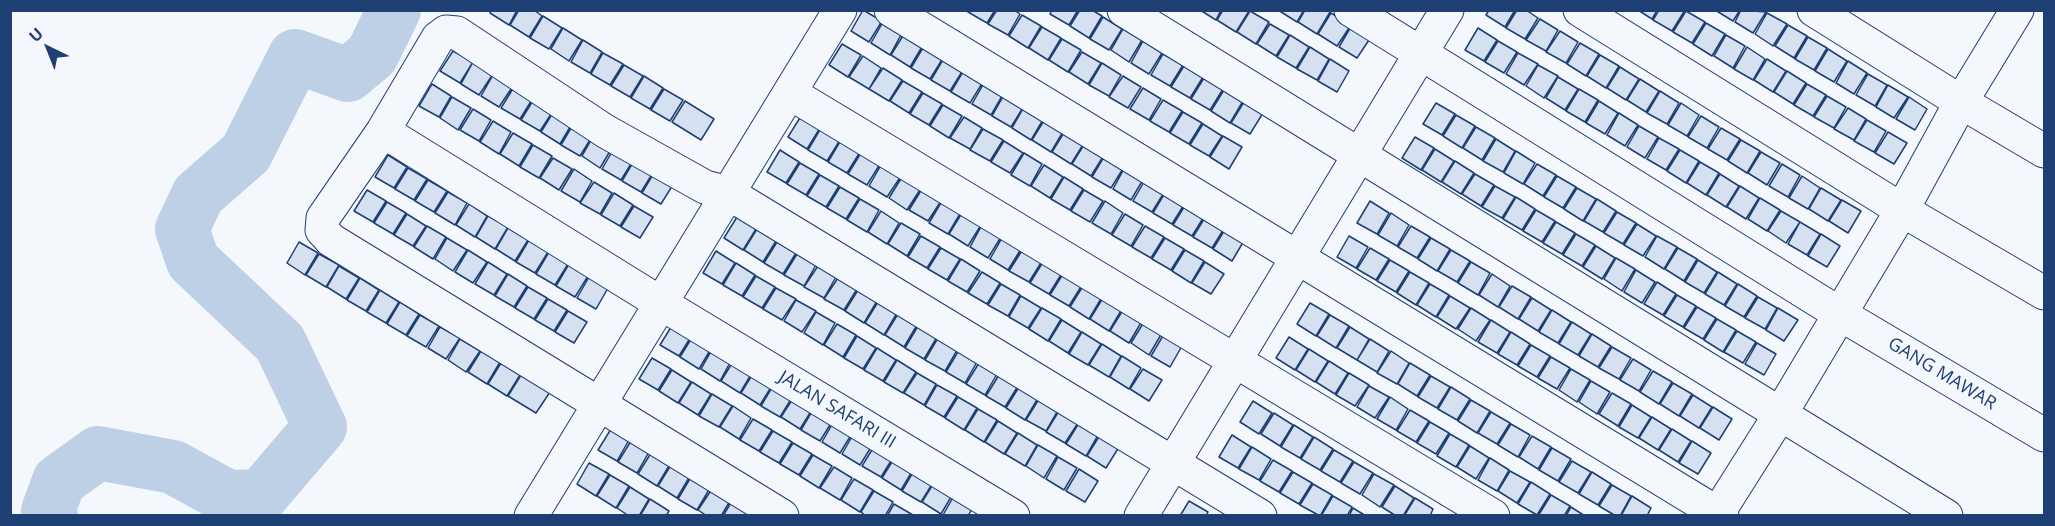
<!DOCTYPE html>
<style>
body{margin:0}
#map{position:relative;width:2055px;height:526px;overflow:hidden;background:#f4f7fb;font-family:"Open Sans",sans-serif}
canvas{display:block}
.frame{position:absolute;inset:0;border:12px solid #1d3f73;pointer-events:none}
.north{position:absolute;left:18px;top:18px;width:60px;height:60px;-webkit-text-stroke:4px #f4f7fb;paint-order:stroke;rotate:317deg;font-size:16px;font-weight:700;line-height:24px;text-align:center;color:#1d3f73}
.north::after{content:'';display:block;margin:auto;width:21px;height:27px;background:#1d3f73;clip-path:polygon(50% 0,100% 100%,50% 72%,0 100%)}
</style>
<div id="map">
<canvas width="2055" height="526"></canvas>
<div class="frame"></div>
<div class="north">U</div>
</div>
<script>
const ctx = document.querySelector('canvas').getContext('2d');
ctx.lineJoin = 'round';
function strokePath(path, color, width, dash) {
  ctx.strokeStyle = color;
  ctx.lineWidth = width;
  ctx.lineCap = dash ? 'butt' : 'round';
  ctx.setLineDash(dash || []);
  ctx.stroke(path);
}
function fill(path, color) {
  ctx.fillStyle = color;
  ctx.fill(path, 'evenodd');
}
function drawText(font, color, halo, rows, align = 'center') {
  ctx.font = font + ' "Open Sans",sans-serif';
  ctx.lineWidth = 4.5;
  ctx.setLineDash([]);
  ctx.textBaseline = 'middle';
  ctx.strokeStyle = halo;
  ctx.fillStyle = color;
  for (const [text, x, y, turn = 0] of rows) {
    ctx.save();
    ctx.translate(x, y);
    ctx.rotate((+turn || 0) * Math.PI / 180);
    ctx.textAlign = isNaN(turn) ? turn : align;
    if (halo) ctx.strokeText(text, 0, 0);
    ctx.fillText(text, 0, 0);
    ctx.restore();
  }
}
const river = new Path2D(`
 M51,516l-3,-5 11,-30 39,-28 75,14 55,30 33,-1 59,-69 -40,-84 -87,-82 -11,-32 16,-34 48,-42 49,-97 53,19 24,-20 22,-45`);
const building = new Path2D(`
 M491,10h26l-8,15 -19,-12z
 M519,10h15l8,6 -13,21 -19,-12z
 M863,10l19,11 -13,21 -18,-11z
 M969,10h26l-8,13 -19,-11z
 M997,10h17l6,4 -12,21 -20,-11z
 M1052,10h26l-9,15 -19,-11z
 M1080,10h12l10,6 -13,22 -19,-12z
 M1200,10h21l-5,10z
 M1223,10h25l1,1 -13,21 -19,-12z
 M1278,10h26l-7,12z
 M1305,10h22l3,2 -13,22 -19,-12z
 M1489,10h26l-10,17 -19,-12z
 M1517,10h9l12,8 -13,21 -19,-11z
 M1638,10h19l-5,9z
 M1659,10h26l-13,21 -19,-11z
 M1715,10h25l-7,11z
 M1741,10l25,2 -13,21 -18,-11z
 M1250,11l19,11 -13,22 -19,-12z
 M1686,11l19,11 -13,21 -19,-11z
 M1331,13l20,12 -14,21 -19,-12z
 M1767,13l20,11 -14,22 -18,-12z
 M1022,15l19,11 -13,22 -19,-12z
 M543,16l19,12 -13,21 -19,-11z
 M1103,17l19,12 -13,21 -19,-11z
 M1540,19l18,11 -12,21 -20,-11z
 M883,22l19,11 -12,22 -19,-12z
 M1706,23l19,11 -13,22 -19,-12z
 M1270,24l19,11 -13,21 -19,-12z
 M1352,25l19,12 -14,21 -18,-11z
 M1788,25l19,11 -13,22 -19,-12z
 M1042,27l19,11 -13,22 -19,-12z
 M563,28l19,12 -13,21 -18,-12z
 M1478,28l19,12 -13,21 -19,-11z
 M1123,29l19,11 -13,22 -18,-12z
 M1560,31l18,11 -12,21 -20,-11z
 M904,34l19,11 -13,22 -19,-12z
 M1290,35l19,12 -13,21 -19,-11z
 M1726,35l19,11 -12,22 -19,-12z
 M1808,37l19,11 -13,22 -19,-11z
 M1062,39l19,11 -13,22 -19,-12z
 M583,40l19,12 -12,21 -19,-11z
 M1143,41l19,12 -13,21 -18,-11z
 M1498,41l19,11 -13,21 -19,-11z
 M1580,43l19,11 -13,22 -19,-12z
 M842,44l19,11 -13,22 -19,-12z
 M924,46l19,12 -13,21 -19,-11z
 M1310,47l19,12 -12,21 -20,-11z
 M1747,47l18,12 -12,21 -19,-11z
 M1828,49l19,12 -13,21 -19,-11z
 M453,51l20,11 -13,21 -20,-12z
 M1082,52l19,11 -13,21 -19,-12z
 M603,53l20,11 -13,21 -19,-11z
 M1518,53l20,11 -14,21 -18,-11z
 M1163,54l20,11 -13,21 -19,-11z
 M1600,55l19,11 -13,22 -19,-12z
 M863,56l18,12 -12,21 -20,-12z
 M944,58l19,12 -13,21 -19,-11z
 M1330,59l19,12 -12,21 -19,-11z
 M1767,59l19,12 -13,21 -19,-12z
 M1848,61l19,12 -13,21 -18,-11z
 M473,62l20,12 -14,21 -18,-11z
 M1102,63l19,12 -12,21 -20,-11z
 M624,65l19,11 -13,21 -19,-11z
 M1538,65l20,11 -14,22 -18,-12z
 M1184,66l19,11 -13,21 -19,-11z
 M1620,67l19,12 -13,21 -19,-12z
 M883,68l19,12 -13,21 -20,-12z
 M964,70l19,12 -13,21 -19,-11z
 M1787,71l19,12 -13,21 -19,-12z
 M1868,74l19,11 -12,21 -19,-11z
 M493,75l20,11 -14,21 -18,-11z
 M644,76l19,12 -13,21 -19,-11z
 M1123,76l18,11 -13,21 -19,-11z
 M1558,77l20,12 -13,21 -19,-12z
 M1204,78l19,11 -13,21 -19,-11z
 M1640,79l19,12 -13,21 -19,-12z
 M903,81l19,11 -13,21 -19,-12z
 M984,83l19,11 -12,21 -19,-11z
 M432,84l19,12 -12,21 -20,-11z
 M1807,84l19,11 -13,21 -19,-11z
 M1888,85l20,12 -14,21 -18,-11z
 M514,87l19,11 -13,21 -19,-11z
 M1143,88l18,11 -12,21 -19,-11z
 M664,89l19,11 -13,21 -19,-11z
 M1579,89l19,11 -13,22 -19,-11z
 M1224,90l19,11 -13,22 -19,-12z
 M1660,91l19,12 -12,21 -20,-11z
 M923,93l19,11 -13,21 -19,-11z
 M1004,95l20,11 -13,21 -19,-11z
 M1827,96l19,11 -12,21 -20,-11z
 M452,97l19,11 -13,22 -18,-12z
 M1909,97l18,12 -12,21 -19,-11z
 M534,99l19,12 -13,20 -19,-11z
 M1163,100l19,11 -13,21 -19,-11z
 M685,101l29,18 -13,21 -29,-18z
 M1599,101l19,12 -13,21 -19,-11z
 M1244,102l19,11 -13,21 -19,-11z
 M1436,103l19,11 -13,21 -19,-11z
 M1681,103l18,12 -12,21 -19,-11z
 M943,105l19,11 -13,22 -19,-12z
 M1024,107l20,11 -13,22 -19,-12z
 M1848,108l18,11 -12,21 -20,-11z
 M473,109l18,11 -12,21 -19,-11z
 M554,111l19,11 -13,22 -19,-12z
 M1183,112l19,11 -13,21 -19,-11z
 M1619,113l19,12 -13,21 -18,-11z
 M1456,115l19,11 -13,22 -19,-12z
 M801,116l19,12 -13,21 -19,-12z
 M1701,116l18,11 -12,21 -19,-11z
 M964,117l18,11 -12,21 -20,-11z
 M1045,119l19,11 -13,22 -19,-12z
 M1867,120l19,11 -12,21 -20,-11z
 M493,121l18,11 -12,22 -19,-12z
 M574,123l19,12 -13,21 -19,-11z
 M1203,124l19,12 -13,20 -19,-11z
 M1639,126l19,11 -13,21 -18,-11z
 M1476,127l19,11 -13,22 -19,-12z
 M821,128l19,12 -13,21 -19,-11z
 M1721,128l19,11 -13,21 -19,-11z
 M983,129l20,11 -13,21 -20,-11z
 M1065,131l19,12 -13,21 -19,-12z
 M1888,132l19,11 -13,21 -19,-11z
 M513,133l19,11 -13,22 -19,-12z
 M594,135l19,11 -13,22 -18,-12z
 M1223,136l19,11 -13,22 -19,-12z
 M1415,137l19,11 -13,22 -19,-12z
 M1659,138l20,11 -13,21 -19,-11z
 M1496,139l19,12 -12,21 -20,-11z
 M841,140l19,12 -13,21 -19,-11z
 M1741,140l19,11 -13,22 -19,-12z
 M1004,141l19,12 -13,20 -19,-11z
 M1085,143l19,12 -13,21 -19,-12z
 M533,145l19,11 -13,22 -19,-11z
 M614,148l20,11 -13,21 -19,-11z
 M1435,149l19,12 -13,21 -19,-12z
 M780,150l19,12 -13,21 -19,-11z
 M1680,150l19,11 -13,22 -19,-12z
 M1516,151l19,12 -12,21 -19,-11z
 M1761,152l19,11 -13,22 -19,-12z
 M861,153l19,11 -13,21 -19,-11z
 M1024,153l18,11 -12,22 -19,-11z
 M388,155l19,12 -13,21 -19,-11z
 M1105,155l19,12 -13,21 -19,-11z
 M553,158l19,11 -13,21 -19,-12z
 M635,159l19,12 -13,21 -19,-11z
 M1455,161l19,12 -13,21 -19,-12z
 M1700,162l19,11 -13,22 -19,-12z
 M800,163l19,11 -13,21 -19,-11z
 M1537,164l19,11 -13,21 -19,-12z
 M1782,164l18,11 -12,22 -19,-11z
 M881,165l20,11 -14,21 -18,-11z
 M1044,165l19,12 -13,21 -19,-12z
 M1125,167l19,11 -13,22 -18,-11z
 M408,168l19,11 -13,21 -19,-11z
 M574,169l18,12 -12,21 -19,-11z
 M655,171l19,12 -13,21 -19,-11z
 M1475,174l19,11 -13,21 -19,-12z
 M1720,174l19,12 -13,21 -19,-12z
 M820,175l19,11 -13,21 -19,-11z
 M1557,176l19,11 -13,21 -19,-11z
 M1802,176l18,12 -12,21 -19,-11z
 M902,177l19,11 -14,22 -18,-12z
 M1064,177l19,12 -13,21 -19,-11z
 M428,180l19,11 -13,21 -19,-11z
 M1145,180l20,11 -13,21 -19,-11z
 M594,182l18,11 -12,21 -20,-11z
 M1495,186l20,11 -13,21 -20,-11z
 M1740,186l19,12 -13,21 -19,-12z
 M840,187l19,11 -13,21 -19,-11z
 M1577,188l19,11 -13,22 -19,-12z
 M1821,188l20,12 -13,21 -19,-12z
 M922,189l19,12 -13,20 -19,-11z
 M367,190l19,11 -13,21 -19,-11z
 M1084,190l19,11 -13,21 -19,-11z
 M1166,191l19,12 -13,21 -19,-11z
 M448,192l19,11 -12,22 -20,-12z
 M614,193l19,12 -13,21 -19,-11z
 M1516,197l19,12 -13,21 -19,-11z
 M1760,198l20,12 -13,21 -19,-12z
 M860,199l19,11 -12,22 -20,-12z
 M1597,199l19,12 -13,21 -19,-11z
 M1842,200l19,11 -13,22 -19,-12z
 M942,201l19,11 -13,22 -19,-11z
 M1105,201l18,12 -12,21 -19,-11z
 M1370,201l19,12 -12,21 -20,-11z
 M387,202l19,11 -13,21 -19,-11z
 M469,204l18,12 -12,21 -19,-12z
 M1186,204l19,11 -13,21 -19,-11z
 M634,206l19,11 -13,21 -19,-11z
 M1536,210l19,11 -13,21 -19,-11z
 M881,211l18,12 -12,21 -19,-12z
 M1781,211l19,11 -14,21 -18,-12z
 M1617,212l19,11 -13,21 -19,-11z
 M962,213l19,12 -13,21 -19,-12z
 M1391,213l18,12 -12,21 -19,-11z
 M407,214l19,12 -13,20 -19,-11z
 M1125,214l18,11 -12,21 -19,-11z
 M488,216l20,11 -13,22 -19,-12z
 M1206,216l19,11 -13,21 -19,-11z
 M737,217l19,12 -13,21 -19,-12z
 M1556,222l19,11 -13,21 -19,-11z
 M1800,222l20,12 -13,21 -19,-11z
 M901,223l19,11 -13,22 -19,-12z
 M1637,224l19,12 -13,20 -19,-11z
 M982,225l19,12 -13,21 -18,-11z
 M427,226l19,11 -13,22 -19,-12z
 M1145,226l19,11 -13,21 -19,-11z
 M1411,226l19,11 -13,21 -19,-11z
 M508,228l20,12 -13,21 -19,-12z
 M1226,228l19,11 -13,22 -19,-12z
 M757,229l19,12 -13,21 -19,-12z
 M1576,234l19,11 -13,21 -19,-11z
 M1821,234l19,12 -13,21 -19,-11z
 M921,236l19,11 -13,21 -19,-11z
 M1349,236l19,11 -12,21 -19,-11z
 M1657,236l20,11 -13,22 -19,-12z
 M447,238l20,12 -14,21 -18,-12z
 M1002,238l19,11 -13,21 -18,-11z
 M1165,238l19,11 -13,21 -19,-11z
 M1431,238l19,11 -13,22 -19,-12z
 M529,240l19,12 -13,21 -19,-11z
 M299,242l19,11 -13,22 -18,-12z
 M777,242l19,11 -13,21 -19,-11z
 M1596,246l19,12 -13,21 -19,-12z
 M941,248l19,11 -13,21 -19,-11z
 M1370,248l19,11 -13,21 -19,-11z
 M1678,248l19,11 -13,22 -19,-12z
 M1023,249l19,12 -13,21 -20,-11z
 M468,250l19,12 -14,21 -18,-11z
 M1185,250l19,11 -13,22 -19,-12z
 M1451,250l19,11 -13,21 -19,-11z
 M716,251l19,12 -13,21 -19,-11z
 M549,252l19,12 -13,21 -19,-11z
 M319,254l20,11 -13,22 -20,-12z
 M797,254l19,11 -12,21 -20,-11z
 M1616,258l19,11 -13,22 -18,-12z
 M961,259l19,12 -13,21 -19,-11z
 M1390,260l19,11 -13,21 -19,-11z
 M1698,260l19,12 -13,21 -19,-11z
 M488,262l19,12 -13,21 -19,-11z
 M1043,262l19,11 -13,21 -19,-11z
 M1205,262l19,12 -13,20 -19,-11z
 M1471,262l19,11 -12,22 -20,-12z
 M736,263l19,12 -13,21 -19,-11z
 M569,264l19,12 -13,21 -19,-11z
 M339,266l20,12 -13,21 -19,-12z
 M818,266l18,11 -12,21 -20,-11z
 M1636,270l19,12 -13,21 -18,-11z
 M982,272l18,11 -13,21 -19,-11z
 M1410,272l19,11 -13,22 -19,-12z
 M1718,272l19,12 -13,21 -19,-11z
 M508,274l19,12 -13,21 -19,-11z
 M1063,274l19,11 -13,21 -19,-11z
 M1492,274l18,12 -12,21 -19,-12z
 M756,276l19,11 -13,21 -19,-11z
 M589,277l19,11 -12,21 -19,-11z
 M360,278l19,12 -13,21 -19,-11z
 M838,278l19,11 -13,21 -20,-11z
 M1657,282l19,12 -13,21 -19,-11z
 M1001,284l19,11 -12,21 -20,-11z
 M1430,284l19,11 -13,22 -19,-12z
 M1738,284l19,12 -13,21 -19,-11z
 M1083,286l19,11 -13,22 -19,-12z
 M1512,286l19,11 -13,22 -19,-12z
 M528,287l19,11 -13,21 -19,-11z
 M776,288l20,11 -14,21 -19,-11z
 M380,290l19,12 -13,21 -19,-11z
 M858,290l19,11 -13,22 -19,-12z
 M1677,295l19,11 -13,21 -19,-11z
 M1021,296l20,12 -13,20 -19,-11z
 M1450,296l20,12 -14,21 -19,-12z
 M1758,297l19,11 -12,21 -20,-11z
 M1103,298l19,11 -13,22 -19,-12z
 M1532,298l19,12 -13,21 -19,-12z
 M548,299l19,11 -13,21 -19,-11z
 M796,300l20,11 -14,21 -18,-11z
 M400,302l19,12 -13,21 -19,-11z
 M878,302l19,11 -13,22 -19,-12z
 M1310,303l19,11 -13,22 -19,-12z
 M1697,307l19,11 -13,21 -19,-11z
 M1042,308l19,11 -13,22 -19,-12z
 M1471,308l19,12 -14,21 -18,-12z
 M1778,308l20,12 -14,21 -18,-11z
 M1123,310l19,11 -13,22 -19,-12z
 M1552,310l19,12 -13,21 -19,-11z
 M568,311l19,11 -13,21 -19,-11z
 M816,312l19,11 -12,22 -19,-12z
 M898,314l19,11 -13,22 -19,-12z
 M420,315l19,11 -13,21 -19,-11z
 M1330,315l19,11 -13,22 -19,-12z
 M1717,319l19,11 -13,22 -19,-12z
 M1062,320l19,12 -13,21 -19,-12z
 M1491,320l19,12 -13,21 -19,-11z
 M1144,322l18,11 -13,22 -18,-12z
 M1572,322l19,12 -13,21 -19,-11z
 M673,324l19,11 -13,21 -19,-11z
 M837,324l19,11 -13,22 -19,-12z
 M918,326l19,11 -13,22 -19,-11z
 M440,327l20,11 -14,21 -18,-11z
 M1350,327l19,12 -12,21 -20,-12z
 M1737,331l19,11 -13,21 -19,-11z
 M1082,332l19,12 -13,21 -19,-11z
 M1511,332l19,12 -13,21 -19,-11z
 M1164,334l18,12 -12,21 -19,-11z
 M1592,334l19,12 -13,21 -19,-11z
 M693,336l19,11 -13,22 -19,-12z
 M857,336l19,12 -13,21 -19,-11z
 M1289,337l19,12 -13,21 -19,-12z
 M938,338l19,12 -12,21 -20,-11z
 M460,339l20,12 -14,21 -18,-12z
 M1370,339l19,12 -12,21 -20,-12z
 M1757,343l19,11 -12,21 -19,-11z
 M1102,344l19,12 -12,21 -20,-12z
 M1531,345l19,11 -13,21 -19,-11z
 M1612,347l19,11 -12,21 -20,-11z
 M713,348l19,11 -12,22 -19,-12z
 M877,348l19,12 -13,21 -19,-11z
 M1309,349l19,12 -13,21 -19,-12z
 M959,350l18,12 -12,21 -19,-11z
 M481,351l19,11 -13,22 -19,-12z
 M1391,351l18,12 -12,21 -20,-11z
 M1122,356l19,12 -12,21 -19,-12z
 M1551,357l19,11 -13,21 -19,-11z
 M652,358l19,11 -13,21 -19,-11z
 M1633,359l18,11 -12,21 -19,-11z
 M734,360l19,11 -13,22 -19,-12z
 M897,360l19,12 -13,21 -19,-11z
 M1329,361l19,12 -13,21 -19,-12z
 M501,363l19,12 -13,21 -19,-12z
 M979,363l18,11 -12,21 -19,-11z
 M1410,363l20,12 -13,21 -19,-12z
 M1143,369l19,11 -13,21 -19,-12z
 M1571,369l19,11 -13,22 -18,-12z
 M672,370l19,12 -13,21 -19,-12z
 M1653,371l19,11 -13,22 -19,-12z
 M754,372l19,12 -13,21 -19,-12z
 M917,373l19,11 -12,21 -20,-12z
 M1349,373l20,12 -14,21 -19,-11z
 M521,375l29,17 -14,21 -28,-17z
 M999,375l19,11 -13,21 -19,-11z
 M1431,376l19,11 -13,21 -19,-11z
 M1591,381l19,11 -13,22 -18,-12z
 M692,382l19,12 -13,21 -19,-12z
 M1673,383l19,11 -13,22 -19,-12z
 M774,384l19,12 -13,21 -19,-11z
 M937,385l20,11 -13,21 -19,-11z
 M1369,386l20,11 -14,21 -18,-11z
 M1019,387l19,11 -13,22 -19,-12z
 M1451,387l19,12 -13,21 -19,-11z
 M1612,393l19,11 -13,22 -19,-12z
 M712,394l20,12 -13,21 -20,-11z
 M1693,395l19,12 -13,21 -19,-12z
 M794,397l19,11 -13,21 -19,-12z
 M958,397l19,11 -13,22 -19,-12z
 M1390,397l18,12 -12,21 -19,-11z
 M1039,399l19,11 -12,21 -20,-11z
 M1471,400l19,11 -13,22 -19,-12z
 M1253,401l19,12 -13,21 -19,-12z
 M1632,405l19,12 -13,21 -19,-11z
 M733,406l18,12 -12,21 -19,-12z
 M1713,407l19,12 -13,21 -19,-12z
 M814,408l19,12 -13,21 -19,-11z
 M978,409l19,11 -13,22 -19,-12z
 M1410,410l19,11 -13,21 -19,-11z
 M1059,411l19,12 -13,20 -19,-11z
 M1491,412l19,11 -13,21 -19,-11z
 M1274,413l19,12 -13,21 -19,-12z
 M1652,417l19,12 -13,21 -19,-12z
 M753,419l19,11 -13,21 -19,-11z
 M834,421l19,11 -13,21 -18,-11z
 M998,421l19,12 -13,21 -19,-12z
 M1430,422l19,11 -13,21 -19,-11z
 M1079,423l19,12 -12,21 -20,-12z
 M1511,424l19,11 -12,22 -20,-12z
 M1294,425l19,12 -13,21 -19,-11z
 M611,429l18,11 -12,21 -19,-11z
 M1672,429l19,12 -13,21 -19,-12z
 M773,431l19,11 -13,21 -19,-11z
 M854,433l19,11 -13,21 -18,-11z
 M1018,433l19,12 -12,21 -20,-12z
 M1450,434l19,11 -13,22 -19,-11z
 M1100,435l19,12 -13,21 -19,-12z
 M1232,435l19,12 -13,21 -19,-11z
 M1532,436l19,11 -13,22 -19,-12z
 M1314,437l19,12 -13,21 -19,-11z
 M631,441l18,11 -12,21 -19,-11z
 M1692,441l19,12 -13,21 -19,-11z
 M793,443l19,11 -13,21 -19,-11z
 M875,445l19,11 -13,21 -19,-11z
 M1038,445l19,11 -13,22 -18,-12z
 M1470,446l19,12 -13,21 -19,-12z
 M1252,447l19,12 -12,21 -20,-11z
 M1552,448l19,11 -13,22 -19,-11z
 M1334,450l19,11 -13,21 -19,-11z
 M651,453l19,11 -13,22 -19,-12z
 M813,455l19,11 -13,22 -19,-12z
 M895,457l19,11 -13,22 -19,-12z
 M1058,457l19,11 -13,22 -18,-11z
 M1490,458l19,12 -12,21 -19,-11z
 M1273,460l19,11 -13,21 -19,-11z
 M1572,461l19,11 -13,21 -19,-11z
 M1354,462l19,11 -13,21 -19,-11z
 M589,463l20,11 -13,22 -19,-12z
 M671,465l19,11 -13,22 -19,-12z
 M834,467l18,11 -12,22 -20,-12z
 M915,469l19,12 -13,21 -19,-11z
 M1079,469l19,12 -13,21 -19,-11z
 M1510,471l20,11 -13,21 -19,-12z
 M1293,472l19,11 -13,21 -19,-11z
 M1592,472l19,12 -13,21 -19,-11z
 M1374,474l20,11 -14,22 -18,-12z
 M610,475l19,11 -13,22 -19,-12z
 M691,477l19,11 -13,22 -19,-11z
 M854,479l19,11 -13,22 -19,-12z
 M935,481l19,11 -13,22 -19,-12z
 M1531,482l19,12 -13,21 -19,-11z
 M1313,484l19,11 -12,21 -20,-11z
 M1612,485l19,11 -11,20h-4l-17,-10z
 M1395,486l19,12 -11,18h-7l-14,-9z
 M630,487l19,12 -10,17h-10l-12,-8z
 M712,489l18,12 -9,15h-14l-9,-6z
 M874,491l19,11 -8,14h-19l-5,-4z
 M955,494l19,11 -6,11 -25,-1z
 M1551,495l19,11 -6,10h-26z
 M1333,496l19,11 -5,9h-26z
 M1632,496l19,12 -4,8h-26z
 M1415,498l18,11 -3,7h-26z
 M650,499l19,12 -3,5h-26z
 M732,501l18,12 -1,3h-26z
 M1189,501l19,11 -2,4h-26z
 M894,504l19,11v1h-26z
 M1571,507l14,9h-19z
 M1353,508l13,8h-17z`);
const minor = new Path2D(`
 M891,10l831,506
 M1124,10l822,506
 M1351,10l489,304 204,121
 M1580,10l322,200 142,83
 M1814,10l147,92 83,49
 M790,93l703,423
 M383,131l279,173 351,212
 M531,516l309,-506
 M782,516l-451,-276 -9,-10 1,-12 60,-87 55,-93 8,-6 11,1 148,98 100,56 23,6 532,323
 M1141,516l306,-506
 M1716,516l65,-103 59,-99 62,-104 59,-108 56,-92`);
const streetNames = [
 ["GANG MAWAR",1942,374,31],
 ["JALAN SAFARI III",837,410,31]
];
strokePath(river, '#bed0e5', 54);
fill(building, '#d5e0f0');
strokePath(building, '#1d3f73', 1.5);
strokePath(minor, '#1d3f73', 35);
strokePath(minor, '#f4f7fb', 33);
drawText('18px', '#1d3f73', '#f4f7fb', streetNames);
</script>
